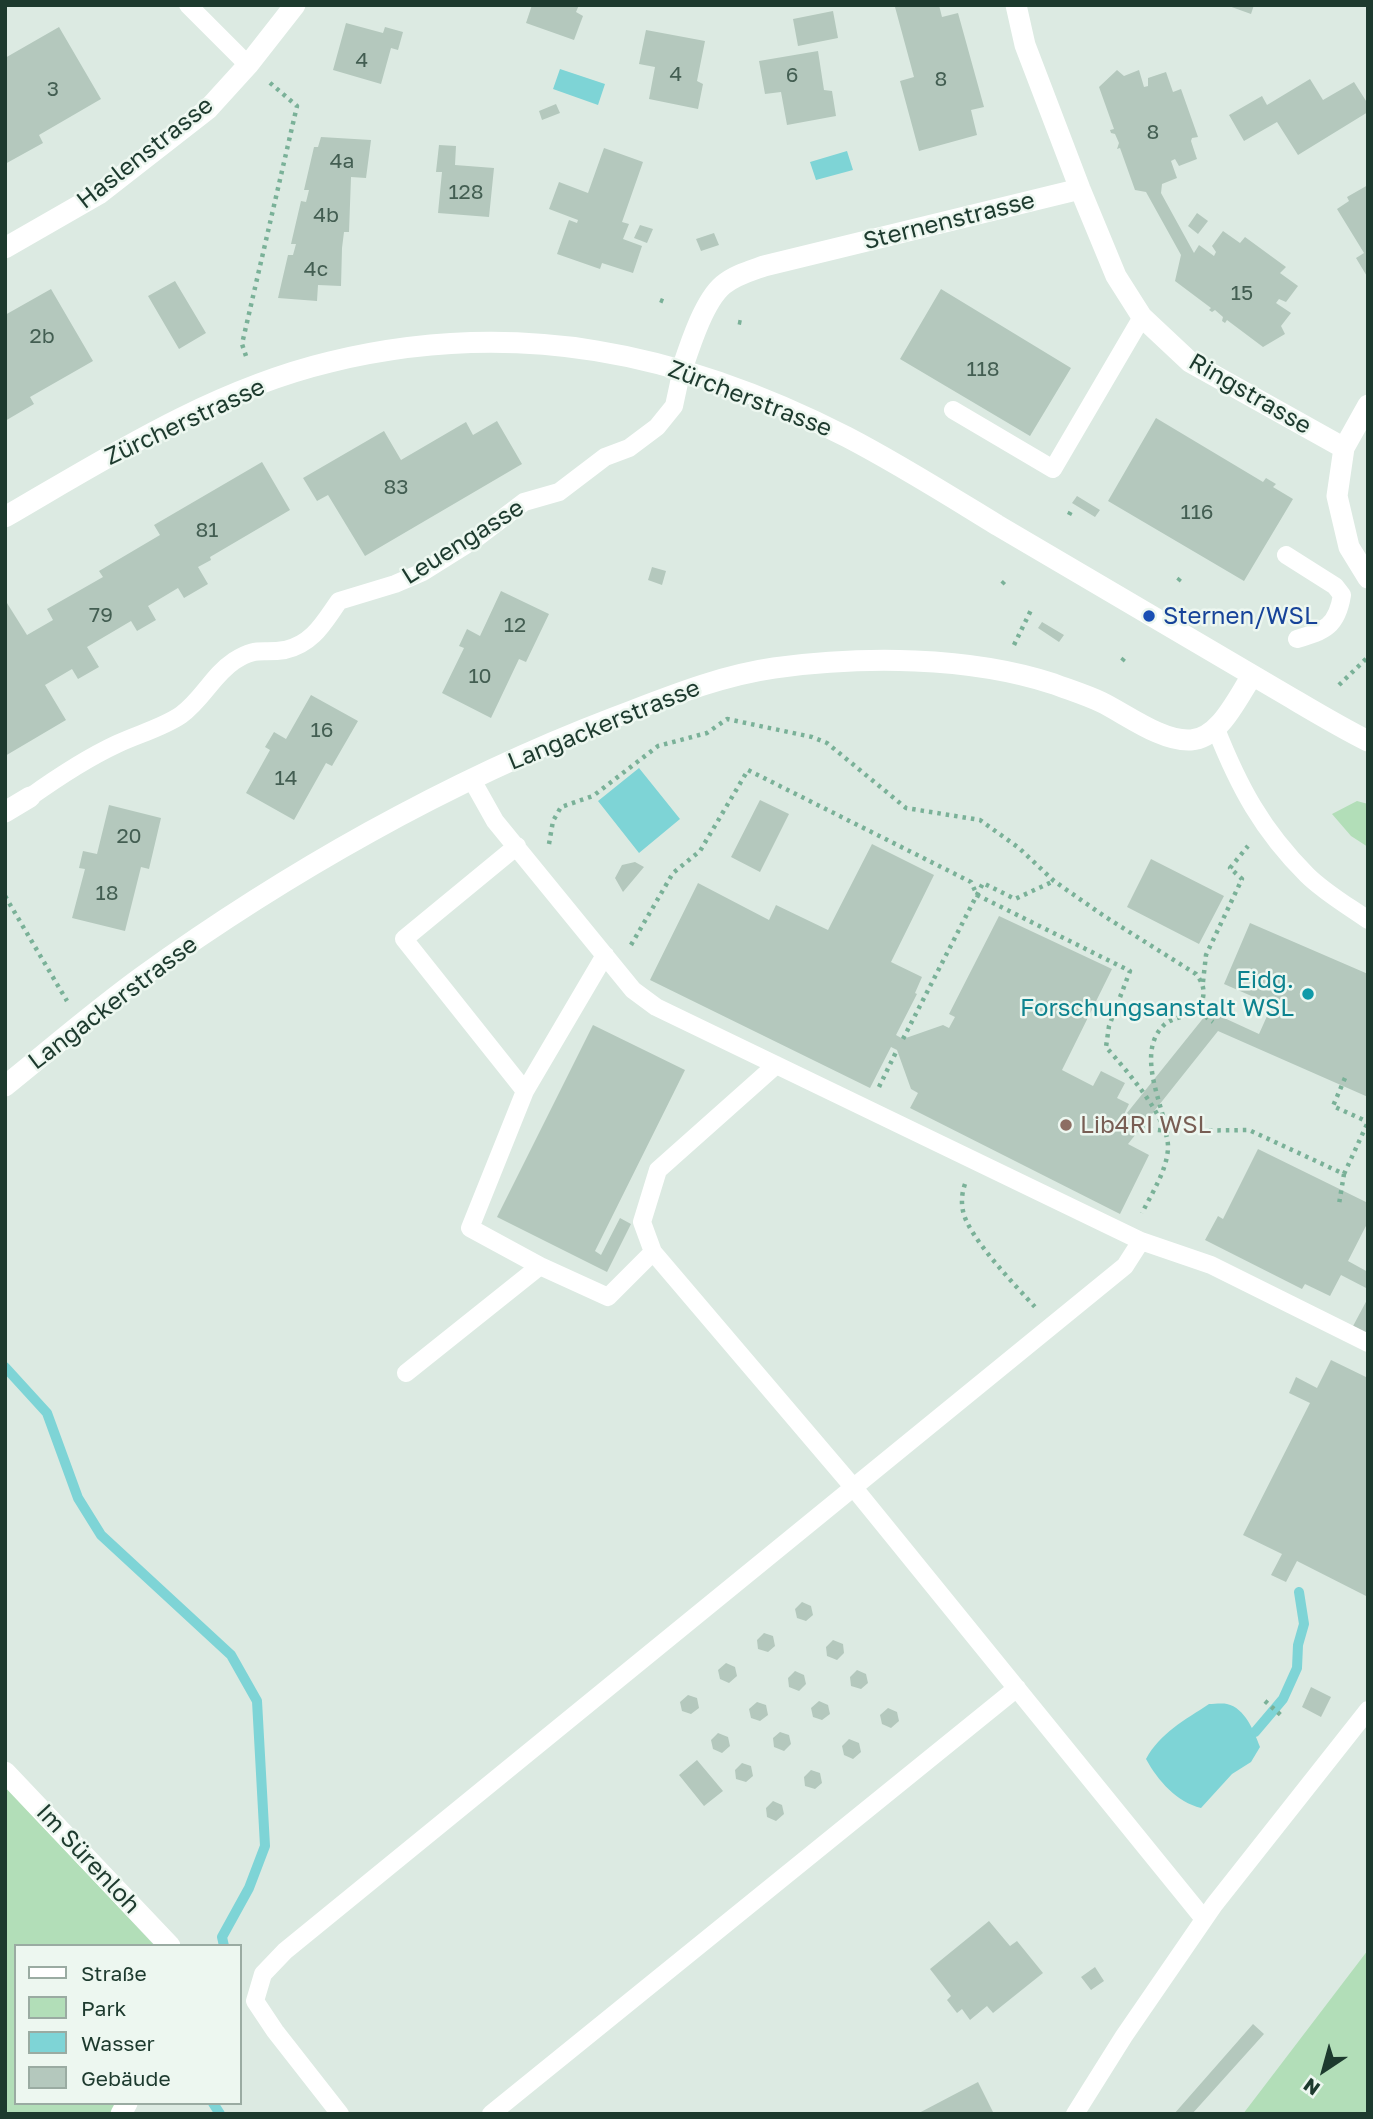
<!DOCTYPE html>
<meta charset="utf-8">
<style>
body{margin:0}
#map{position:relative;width:1373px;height:2119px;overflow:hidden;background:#dceae2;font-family:"Golos Text",sans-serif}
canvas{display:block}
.frame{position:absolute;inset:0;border:7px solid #1d3a2e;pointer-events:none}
.legend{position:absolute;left:14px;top:1944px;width:228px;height:161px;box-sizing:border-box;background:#edf7f0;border:2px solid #9aaba2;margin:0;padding:9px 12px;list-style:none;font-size:21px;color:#1d3a2e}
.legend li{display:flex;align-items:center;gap:14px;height:35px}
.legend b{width:35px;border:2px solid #9aaba2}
.north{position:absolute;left:1289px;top:2035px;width:70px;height:70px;-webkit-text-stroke:5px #edf7f0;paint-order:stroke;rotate:216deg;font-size:19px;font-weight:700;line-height:28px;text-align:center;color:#1d3a2e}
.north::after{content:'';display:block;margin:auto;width:24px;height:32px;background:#1d3a2e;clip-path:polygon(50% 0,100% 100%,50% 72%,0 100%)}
</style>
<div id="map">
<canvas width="1373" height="2119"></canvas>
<div class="frame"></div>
<ul class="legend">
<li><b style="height:9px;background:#fff"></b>Straße</li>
<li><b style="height:19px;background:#b2deb8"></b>Park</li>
<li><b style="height:19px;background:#7ed4d6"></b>Wasser</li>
<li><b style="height:19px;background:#b4c8bd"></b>Gebäude</li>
</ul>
<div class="north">N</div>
</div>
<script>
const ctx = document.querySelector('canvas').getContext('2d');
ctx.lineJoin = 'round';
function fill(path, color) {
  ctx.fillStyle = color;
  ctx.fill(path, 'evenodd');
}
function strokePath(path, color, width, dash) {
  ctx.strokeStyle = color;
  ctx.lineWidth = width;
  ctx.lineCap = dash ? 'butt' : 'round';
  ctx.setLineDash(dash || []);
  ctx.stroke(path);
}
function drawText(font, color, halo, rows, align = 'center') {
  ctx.font = font + ' "Golos Text",sans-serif';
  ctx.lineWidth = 5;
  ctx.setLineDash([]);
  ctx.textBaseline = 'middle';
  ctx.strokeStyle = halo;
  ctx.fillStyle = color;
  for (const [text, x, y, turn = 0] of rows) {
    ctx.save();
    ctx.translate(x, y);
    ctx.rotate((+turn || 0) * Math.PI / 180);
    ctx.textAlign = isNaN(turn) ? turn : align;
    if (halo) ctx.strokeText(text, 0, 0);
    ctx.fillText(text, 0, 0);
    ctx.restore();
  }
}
const green = new Path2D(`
 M1357,801l11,3v43l-17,-11 -19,-22z
 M5,1786l150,160h-139v157h100l-6,11h-105z
 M1368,1950v164h-125z`);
const water = new Path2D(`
 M560,69l45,15 -7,21 -45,-16z
 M847,151l6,19 -37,10 -6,-18z
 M639,768l41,51 -41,34 -41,-52z
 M1209,1704c5,0 13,-1 18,0 18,4 27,27 33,43l-9,15 -19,12 -31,34c-24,-6 -43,-27 -55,-49 14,-26 39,-39 63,-55z`);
const stream = new Path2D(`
 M5,1367l42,46 31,85 23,37 130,120 26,46 8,145 -16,42 -27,49 2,9
 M1255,1732l28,-33 14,-31 1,-23 6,-21 -5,-32
 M213,2103l7,11`);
const building = new Path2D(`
 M532,5h47l-3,7 7,4 -9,24 -48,-17z
 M903,5h36l3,12 16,-4 26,94 -13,3 6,25 -58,16 -19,-70 14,-4 -19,-70z
 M1226,5h28l-3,9z
 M833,11l5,27 -40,8 -5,-27z
 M346,23l37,10 2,-6 18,5 -5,18 -7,-2 -10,36 -48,-14z
 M59,27l42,72 -62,36 4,8 -38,21v-106z
 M646,30l59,11 -8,40 6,3 -5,25 -49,-10 6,-32 -16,-3z
 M818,51l6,39 8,1 4,25 -49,9 -6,-33 -16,2 -6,-33z
 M1117,70l7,6 15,-6 5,17 4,-1v-8l18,-6 7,20 8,-3 17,48 -6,1 -1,3 6,18 -18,7 -4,-7 -4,2 6,17 -15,6 -1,9 33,60 5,-8 15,11 2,-4 -4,-6 11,-15 17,12 5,-6 41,30 -6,6 18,13 -12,16 -7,-3 -3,4 15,10 -10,13 4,8 -22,13 -36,-27 -2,3 -3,-2 1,-4 -8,-7 -3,2 -3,-2 2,-2 -36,-27 6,-26 -35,-63 -11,-2 -15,-42 -3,1 2,-6 -4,-9 -4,-1 -1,-3 4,-1 -15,-42z
 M1310,79l13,21 31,-18 14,22v8l-70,43 -21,-33 -33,19 -15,-26 33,-19 5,9z
 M556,104l4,9 -18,7 -3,-9z
 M321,137l50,3 -5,38 -15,-1 -2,55h-5l-2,16 -1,38 -23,-1 -1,16 -39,-3 10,-43h5l3,-11h-5l10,-43 5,1 3,-12h-5l10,-43h4z
 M439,145l17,1 -1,19 39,3 -5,49 -51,-4 4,-41h-6z
 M604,148l39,14 -21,60 7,2 -6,15 19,7 -9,27 -31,-10 -2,6 -43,-15 12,-34 8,3 1,-3 -29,-11 10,-27 29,11z
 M1368,185v93l-12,-20 8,-5 -27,-44 12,-8 -2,-4z
 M1197,213l11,8 -10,13 -10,-8z
 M640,225l13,4 -6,14 -13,-5z
 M714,233l5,12 -18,6 -5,-12z
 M175,281l31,52 -27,16 -31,-53z
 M51,289l42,72 -63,36 4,7 -29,17v-106z
 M941,289l130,79 -41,68 -130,-77z
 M1156,418l107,64 3,-4 10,6 -3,3 20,12 -49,82 -136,-80z
 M497,421l25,43 -157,92 -37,-61 -11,6 -14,-23 81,-47 17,29 65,-38 7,13z
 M262,462l28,48 -80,47 1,3 -13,7 10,17 -24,14 -6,-10 -30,18 8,14 -19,11 -6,-10 -44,26 12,20 -21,12 -6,-10 -27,16 21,35 -61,36v-152l2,-1 20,32 26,-15 -6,-11 56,-32 -4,-6 61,-36 -6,-10z
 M1077,496l23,14 -5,7 -23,-14z
 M652,567l14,4 -4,14 -14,-5z
 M501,591l48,23 -23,48 -7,-3 -28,59 -49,-25 22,-45 -5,-2 8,-17 13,7z
 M1042,622l22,13 -5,7 -21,-14z
 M311,695l47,26 -26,45 -6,-3 -32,57 -48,-27 24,-43 -5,-3 9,-15 12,7z
 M760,800l29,14 -29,58 -29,-15z
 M109,805l52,13 -12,51 -8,-2 -16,64 -53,-13 13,-49 -6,-1 4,-17 14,3z
 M872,844l62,31 -43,87 31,15 -7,16 2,1 -21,41 7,4 40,-14 6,3 6,-11 -6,-3 50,-98 113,53 -50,101 31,16 8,-15 24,12 -8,15 12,6 -11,23 3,2 9,-13 -3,-3 82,-102 50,23 13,-29 -48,-21 26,-61 118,51v123l-150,-66 -90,113 21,11 -29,59 -210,-106 8,-15 -7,-4 -14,-39 -6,-3 -21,41 -220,-108 48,-97 71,37 7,-15 52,25z
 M1151,859l73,37 -25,48 -72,-37z
 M635,862l9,5 -21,25 -8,-14 7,-13z
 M593,1025l92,45 -90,181 6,4 19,-37 11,6 -24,48 -110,-55z
 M1258,1149l110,54v19l-20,39 20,11v17l-27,-14 -11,21 -25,-12 -3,5 -97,-49 13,-24 5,3z
 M1368,1298v38l-16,-8z
 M1331,1360l37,18v219l-71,-36 -11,21 -15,-7 11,-21 -39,-19 67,-132 -21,-10 7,-16 21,11z
 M802,1602l9,4 2,9 -7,6 -9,-3 -2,-9z
 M764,1633l9,3 2,10 -7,6 -10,-3 -1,-9z
 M833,1640l10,4 1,9 -7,7 -10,-4 -1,-9z
 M726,1663l9,4 2,9 -8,7 -9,-4 -2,-9z
 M857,1670l9,4 2,9 -7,6 -10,-3 -1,-9z
 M795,1671l9,4 2,9 -7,7 -10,-4 -1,-9z
 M1311,1687l20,10 -10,20 -19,-10z
 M688,1695l9,3 2,10 -8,6 -9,-3 -2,-9z
 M819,1701l9,4 2,9 -8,6 -9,-3 -2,-9z
 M757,1702l9,3 2,10 -8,6 -9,-3 -2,-9z
 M888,1708l9,4 2,9 -8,7 -9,-4 -2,-9z
 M780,1732l9,3 2,9 -7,7 -10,-4 -1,-9z
 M718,1733l10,4 2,9 -8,7 -9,-4 -2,-9z
 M849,1739l10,4 2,9 -8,7 -9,-4 -2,-9z
 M697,1760l26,31 -19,15 -25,-31z
 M742,1763l9,3 2,10 -7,6 -10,-3 -1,-9z
 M811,1770l9,3 2,10 -7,6 -10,-3 -1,-9z
 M773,1801l9,4 2,9 -8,7 -9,-4 -1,-9z
 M989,1921l21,25 7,-5 26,32 -50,40 -6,-7 -17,14 -8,-11 -5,4 -10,-13 4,-4 -21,-27z
 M1095,1967l9,14 -13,9 -10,-13z
 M1253,2024l11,10 -72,80h-18z
 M978,2082l16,32h-77z`);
const path = new Path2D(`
 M660,300l5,2
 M738,322l5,1
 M246,356l-4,-12 55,-238 -28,-24
 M1069,515l3,-6
 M1178,581l4,-5
 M1002,584l3,-3
 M1014,645l18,-37
 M1122,661l4,-5
 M1339,685l29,-28
 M549,844l4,-23 8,-14 32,-11 65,-50 49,-13 20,-14 85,18 15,6 79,65 74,12 39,28 35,33 50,35 92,58c11,14 8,22 3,38l14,10
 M5,896l62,105
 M631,945l42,-72 27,-22 48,-81 223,112 6,13 153,76 -21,55 -3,21c20,23 63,71 62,101 -1,22 -16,45 -26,65
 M1203,982l3,-27 36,-76 -12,-11 18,-22
 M903,1039l80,-156 32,16 39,-18
 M1345,1078l-12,28 35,16
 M879,1087l18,-37
 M1165,1124c-7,-30 -27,-74 -1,-99 7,-7 25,-10 35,-13
 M1141,1128l26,3 82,-1 95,44 -5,30
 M1344,1174l24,-52
 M965,1184c-3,8 -4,18 -2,27 5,26 53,75 72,96
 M1265,1701l18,16`);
const lane = new Path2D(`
 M188,5l60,60
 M953,410l100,59 89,-152
 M1286,555l49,31 7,9c-5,31 -17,36 -45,44
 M1216,729c23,58 46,101 91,146 17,17 41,31 61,45
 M472,780l23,41 138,169 23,17 485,234 70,24 157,78
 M30,797c28,-20 57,-39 87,-53 21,-10 45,-16 64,-29 21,-15 32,-40 53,-54 23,-15 27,-7 51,-11 28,-6 39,-28 54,-49l56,-17 28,-12 51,-32 50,-38 35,-10 46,-35 24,-9 28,-21 17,-21 8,-37
 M517,846l-113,93 121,152 -55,137 70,38
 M525,1091l80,-136
 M653,1252l201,236 350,431
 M406,1373l134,-107 68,31 45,-45 -11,-30 16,-52 118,-105
 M340,2114l-65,-83 -20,-30 8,-27 22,-23 840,-685 16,-25
 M491,2114l526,-426
 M1075,2114l49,-78 90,-131 154,-195`);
const street = new Path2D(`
 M1016,5l9,40 55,144 36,87 26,41 48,45 154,86
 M5,248l94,-54 109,-85 40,-44 47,-60
 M682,369c8,-24 22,-68 41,-84 12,-10 27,-14 41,-19l316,-77
 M1368,405l-24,43 -7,48 12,51 19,31
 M5,812l25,-15
 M5,1086c46,-37 91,-76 138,-110 143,-103 305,-195 470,-258 53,-20 105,-42 161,-50 88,-12 195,-12 280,16 16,6 32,11 47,18 25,12 61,40 90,38 29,-2 46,-42 61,-64
 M5,1772l165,174
 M121,2114l6,-11`);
const secondary = new Path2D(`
 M5,517c103,-60 208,-127 325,-155 185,-45 351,-10 517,75 52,27 101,58 150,88 93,55 186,110 279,164 31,18 60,36 92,52`);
const markers = [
 [1149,616,7,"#1a4fb4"],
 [1308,994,7,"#0f9aa8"],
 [1066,1125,7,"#8d6e63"]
];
const numberNames = [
 ["4",362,60],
 ["4",676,74],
 ["6",792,75],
 ["8",941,79],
 ["3",53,89],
 ["8",1153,132],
 ["4a",342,161],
 ["128",466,192],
 ["4b",326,215],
 ["4c",316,269],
 ["15",1242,293],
 ["2b",42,336],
 ["118",983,369],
 ["83",396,487],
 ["116",1197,512],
 ["81",207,530],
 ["79",101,615],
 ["12",515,625],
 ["10",480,676],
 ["16",322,730],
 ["14",286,778],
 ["20",129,836],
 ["18",107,893]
];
const streetNames = [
 ["Haslenstrasse",145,153,-38],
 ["Sternenstrasse",949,221,-14],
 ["Ringstrasse",1250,394,30],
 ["Zürcherstrasse",750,399,21],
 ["Zürcherstrasse",185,422,-25],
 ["Leuengasse",463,542,-32],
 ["Langackerstrasse",604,725,-22],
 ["Langackerstrasse",113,1003,-37],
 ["Im Sürenloh",88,1859,47]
];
const transitNames = [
 ["Sternen/WSL",1163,616]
];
const cultureNames = [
 ["Eidg.",1294,980],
 ["Forschungsanstalt WSL",1294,1008]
];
const educationNames = [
 ["Lib4RI WSL",1080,1125]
];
fill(green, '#b2deb8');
fill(water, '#7ed4d6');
strokePath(stream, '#7ed4d6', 10);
fill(building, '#b4c8bd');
strokePath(path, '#7ab198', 4.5, [3.5, 5]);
strokePath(lane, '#fff', 18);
strokePath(street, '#fff', 21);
strokePath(secondary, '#fff', 21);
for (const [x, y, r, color] of markers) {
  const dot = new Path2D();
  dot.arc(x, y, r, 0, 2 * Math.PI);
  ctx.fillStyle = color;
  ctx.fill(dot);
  strokePath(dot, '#edf7f0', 2.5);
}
drawText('21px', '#435e52', null, numberNames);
drawText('24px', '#1d3a2e', '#edf7f0', streetNames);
drawText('24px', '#164399', '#edf7f0', transitNames, 'left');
drawText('24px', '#0d838f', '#edf7f0', cultureNames, 'right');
drawText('24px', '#785e54', '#edf7f0', educationNames, 'left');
</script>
